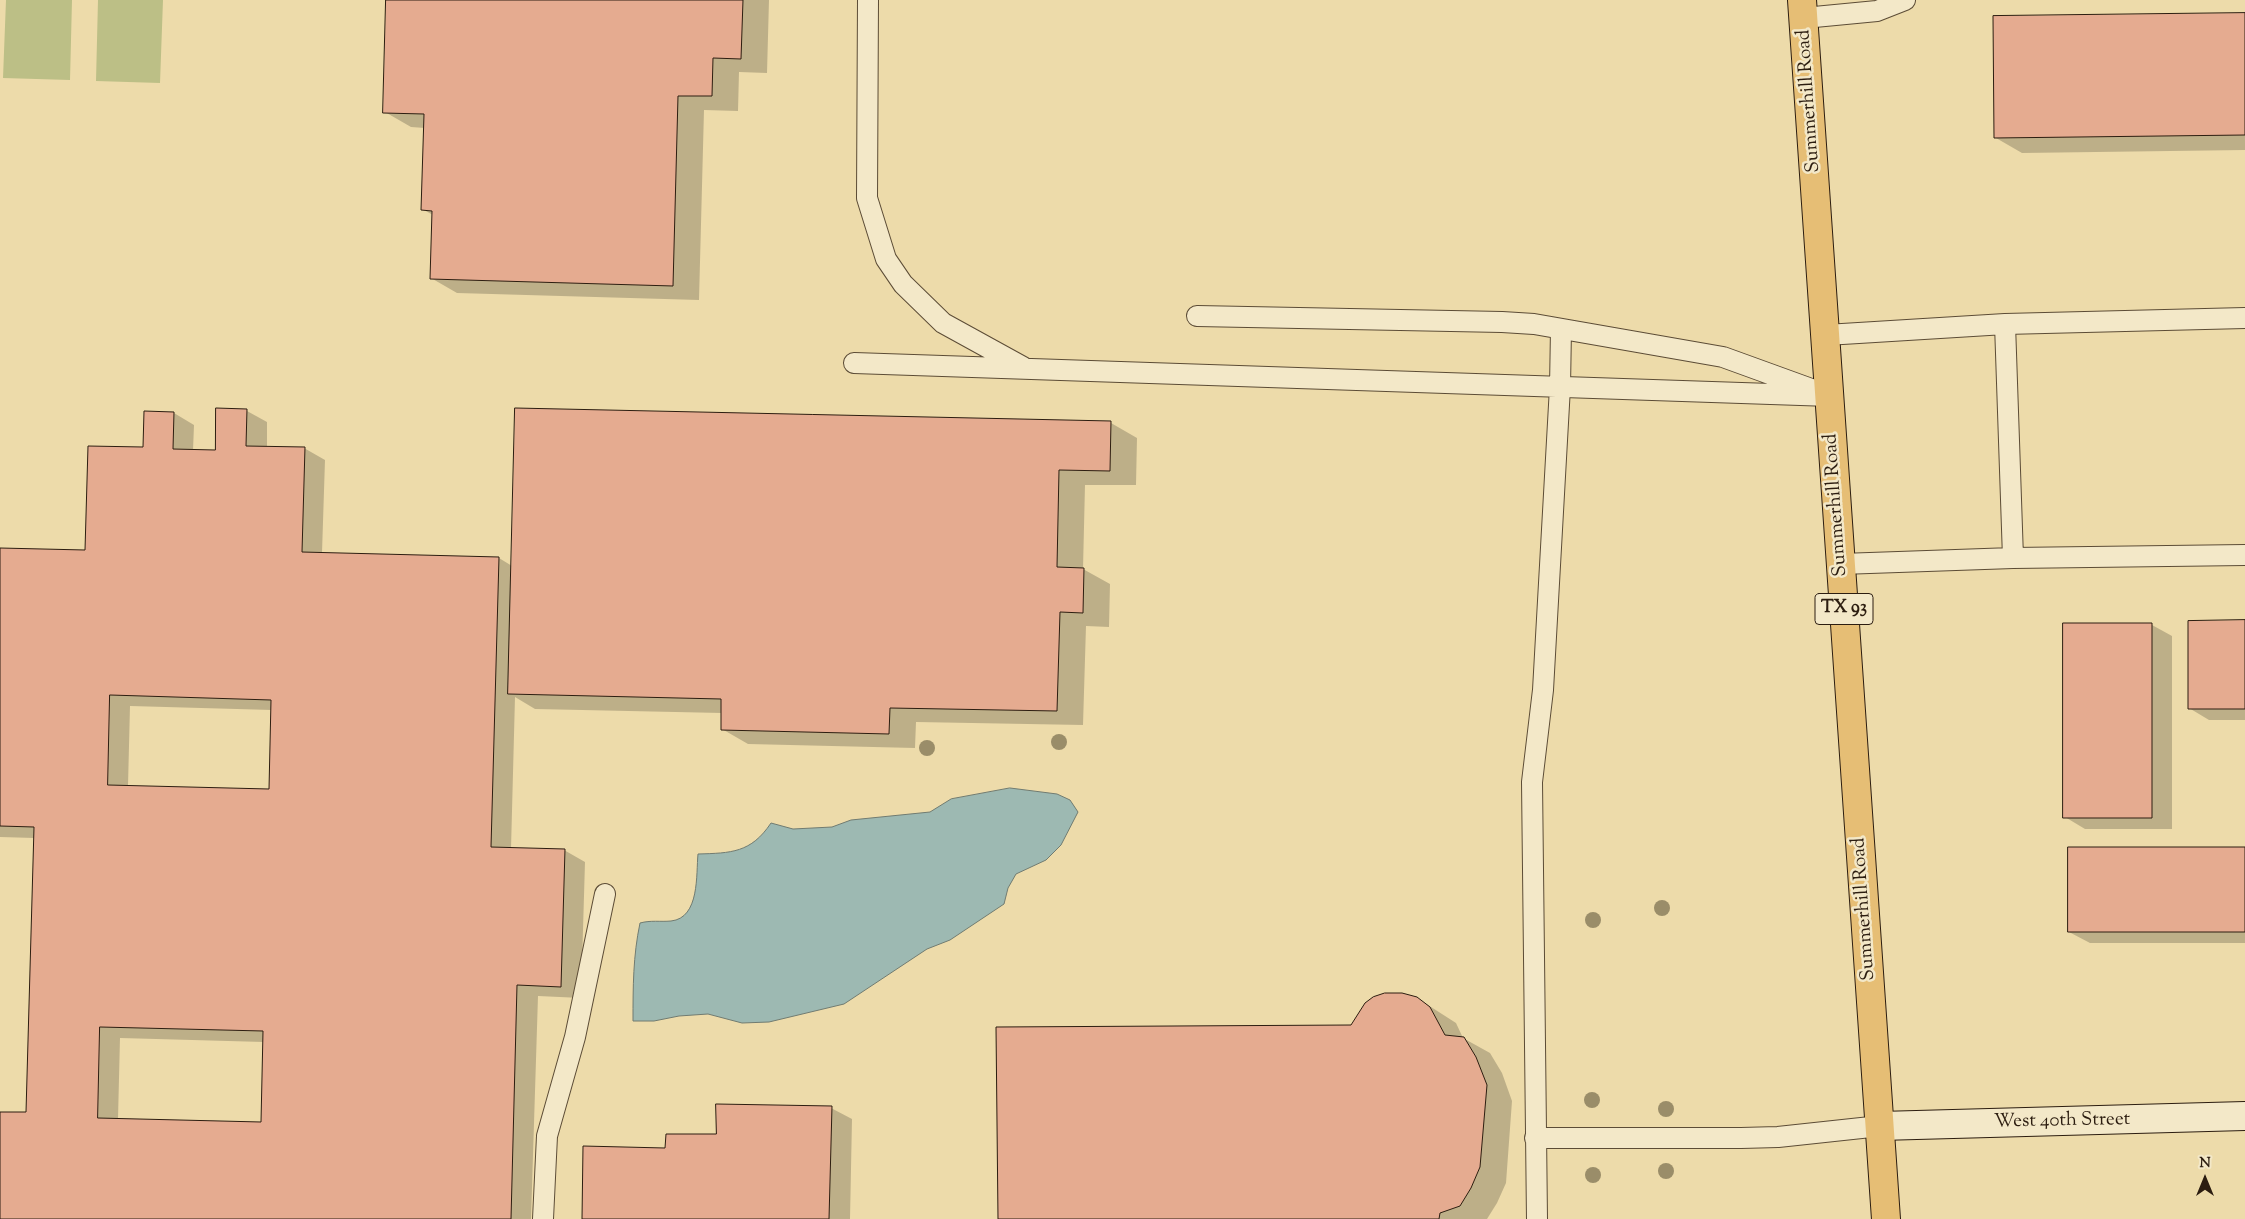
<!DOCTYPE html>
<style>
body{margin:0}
#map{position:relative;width:2245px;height:1219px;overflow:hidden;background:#eddbaa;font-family:"Sorts Mill Goudy",serif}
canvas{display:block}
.north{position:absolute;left:2180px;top:1154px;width:50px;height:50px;-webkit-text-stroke:4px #f3e8c8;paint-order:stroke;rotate:0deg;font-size:14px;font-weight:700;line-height:20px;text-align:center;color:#2c1d10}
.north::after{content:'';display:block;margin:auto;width:18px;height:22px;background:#2c1d10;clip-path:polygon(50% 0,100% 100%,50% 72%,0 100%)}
</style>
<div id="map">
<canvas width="2245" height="1219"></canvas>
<div class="north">N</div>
</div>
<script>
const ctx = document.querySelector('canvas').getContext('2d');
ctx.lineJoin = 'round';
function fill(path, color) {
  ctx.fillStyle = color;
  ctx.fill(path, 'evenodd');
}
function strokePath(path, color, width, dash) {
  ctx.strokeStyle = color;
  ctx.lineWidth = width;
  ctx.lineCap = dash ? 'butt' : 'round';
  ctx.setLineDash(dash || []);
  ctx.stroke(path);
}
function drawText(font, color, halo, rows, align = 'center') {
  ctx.font = font + ' "Sorts Mill Goudy",serif';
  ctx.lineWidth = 5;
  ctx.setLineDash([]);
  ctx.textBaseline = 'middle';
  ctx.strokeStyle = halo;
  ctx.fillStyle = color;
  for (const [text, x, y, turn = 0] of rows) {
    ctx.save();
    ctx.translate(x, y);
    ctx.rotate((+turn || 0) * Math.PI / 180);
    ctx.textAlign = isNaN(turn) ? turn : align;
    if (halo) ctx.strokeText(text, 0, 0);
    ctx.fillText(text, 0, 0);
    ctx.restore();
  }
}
const green = new Path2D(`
 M6,0h66l-2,80 -67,-2z
 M98,0h65l-3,83 -64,-2z`);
const water = new Path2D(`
 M1010,788l47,6 13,6 8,12 -17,33 -15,15 -30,14 -8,14 -4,16 -54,36 -23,9 -83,55 -75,18 -27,1 -34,-9 -29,2 -25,5h-21c0,-34 0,-65 7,-98 11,-3 20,-1 31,-2 29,-3 25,-47 27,-67 33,-1 53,-1 73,-31l22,6 39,-2 19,-7 79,-8 21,-13z`);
const shadow = new Path2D(`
 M388,0h381l-2,73 -28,-1 -1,39 -34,-1 -5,190 -242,-7 -26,-15 2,-63 -11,-6 3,-81 -14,-1 -26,-15z
 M2245,14v136l-223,3 -26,-15z
 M217,409l30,2 20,11v26h37l21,12 -3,93 177,5 13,8 599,-143 26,15 -1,47h-51l-2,84 27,15 -1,43 -23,-1 -3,99 -167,-3 -1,26 -167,-4 -26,-15v-16l-187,-4 -20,-12 -4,152 53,1 21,12 -4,136 -43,-2 -7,223h-531v-106l27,1 7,-276 -34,-1v-288l87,2 57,-103 30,-35 20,12 -1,26h23zM130,706l142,4 -2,80 -142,-4zM120,1038l144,4 -2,81 -144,-4z
 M2245,622v98h-36l-20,-12z
 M2152,625l20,11v193h-87l-20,-12z
 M2245,848v95h-155l-21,-11z
 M1417,998l39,25 7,15 27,15 12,20 10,28 -6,82 -9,20 -10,16h-488l353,-193z
 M831,1108l21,11 -2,100h-267l83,-70z`);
const building = new Path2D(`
 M386,0h357l-2,59 -28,-1 -1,38h-34l-5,190 -243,-7 2,-68 -11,-1 3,-96 -41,-1z
 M2245,13v122l-251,3 -1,-122z
 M216,408l31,1 -1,37 59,1 -3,105 197,5 -8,290 74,2 -4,138 -44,-2 -6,234h-511v-107h26l8,-285 -34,-1v-278l85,2 3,-104 55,1 1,-36 30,1 -1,37 42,1zM110,695l161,5 -2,89 -161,-4zM100,1027l163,4 -2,91 -163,-4z
 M515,408l596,13 -1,50 -51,-1 -2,97 27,1 -1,45 -23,-1 -3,99 -167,-3 -1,26 -168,-4v-31l-213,-5z
 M2245,620v89h-57v-88z
 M2063,623h89v195h-89z
 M2068,847h177v85h-177z
 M1385,993h17l15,4 13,10 15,28 19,2 12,20 11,28 -7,82 -9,21 -11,18 -20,7 -1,6h-441l-2,-192 355,-2 14,-22 8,-6z
 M716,1104l116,2 -3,113h-247l1,-73 82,2 1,-14h50z`);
const lane = new Path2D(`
 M868,0l-1,198 19,61 17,25 40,39 80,44
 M1804,18l73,-7 28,-11
 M1197,316l305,6 32,2 189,33 91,33
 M2005,324l8,234
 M1826,335l179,-11 240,-6
 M854,363l976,33
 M1841,564l172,-6 232,-3
 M1535,1138h206l37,-1 102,-11
 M543,1219l4,-83 28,-99 30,-143
 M1537,1219l-5,-437 11,-92 17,-303 1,-58`);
const secondary = new Path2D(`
 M1880,1126l365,-10`);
const primary = new Path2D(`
 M1802,0l84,1219`);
const trees = [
 [1059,742],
 [927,748],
 [1662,908],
 [1593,920],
 [1592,1100],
 [1666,1109],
 [1666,1171],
 [1593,1175]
];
const shields = [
 [1844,609,58]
];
const shieldNames = [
 ["TX 93",1844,609]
];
const streetNames = [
 ["Summerhill Road",1810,101,-94],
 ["Summerhill Road",1837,505,-94],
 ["Summerhill Road",1865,909,-94],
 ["West 40th Street",2062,1122,-1]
];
fill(green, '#bcbf86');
fill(water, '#9db9b2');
strokePath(water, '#707b71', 1);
fill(shadow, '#0003');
fill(building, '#e5ab90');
strokePath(building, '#2c1d10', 1);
strokePath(lane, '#5c4c36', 22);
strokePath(secondary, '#2c1d10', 30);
strokePath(primary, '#2c1d10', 30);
strokePath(lane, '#f3e8c8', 20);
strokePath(secondary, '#f3e8c8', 28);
strokePath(primary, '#e6be75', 28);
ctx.fillStyle = '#9a8d69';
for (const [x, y] of trees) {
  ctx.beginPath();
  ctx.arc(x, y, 8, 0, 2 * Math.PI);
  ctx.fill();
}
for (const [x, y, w] of shields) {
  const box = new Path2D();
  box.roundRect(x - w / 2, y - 15.5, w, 31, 4);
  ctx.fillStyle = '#f3e8c8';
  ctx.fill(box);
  strokePath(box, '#2c1d10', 1);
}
drawText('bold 18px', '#2c1d10', null, shieldNames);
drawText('19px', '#2c1d10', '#f3e8c8', streetNames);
</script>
